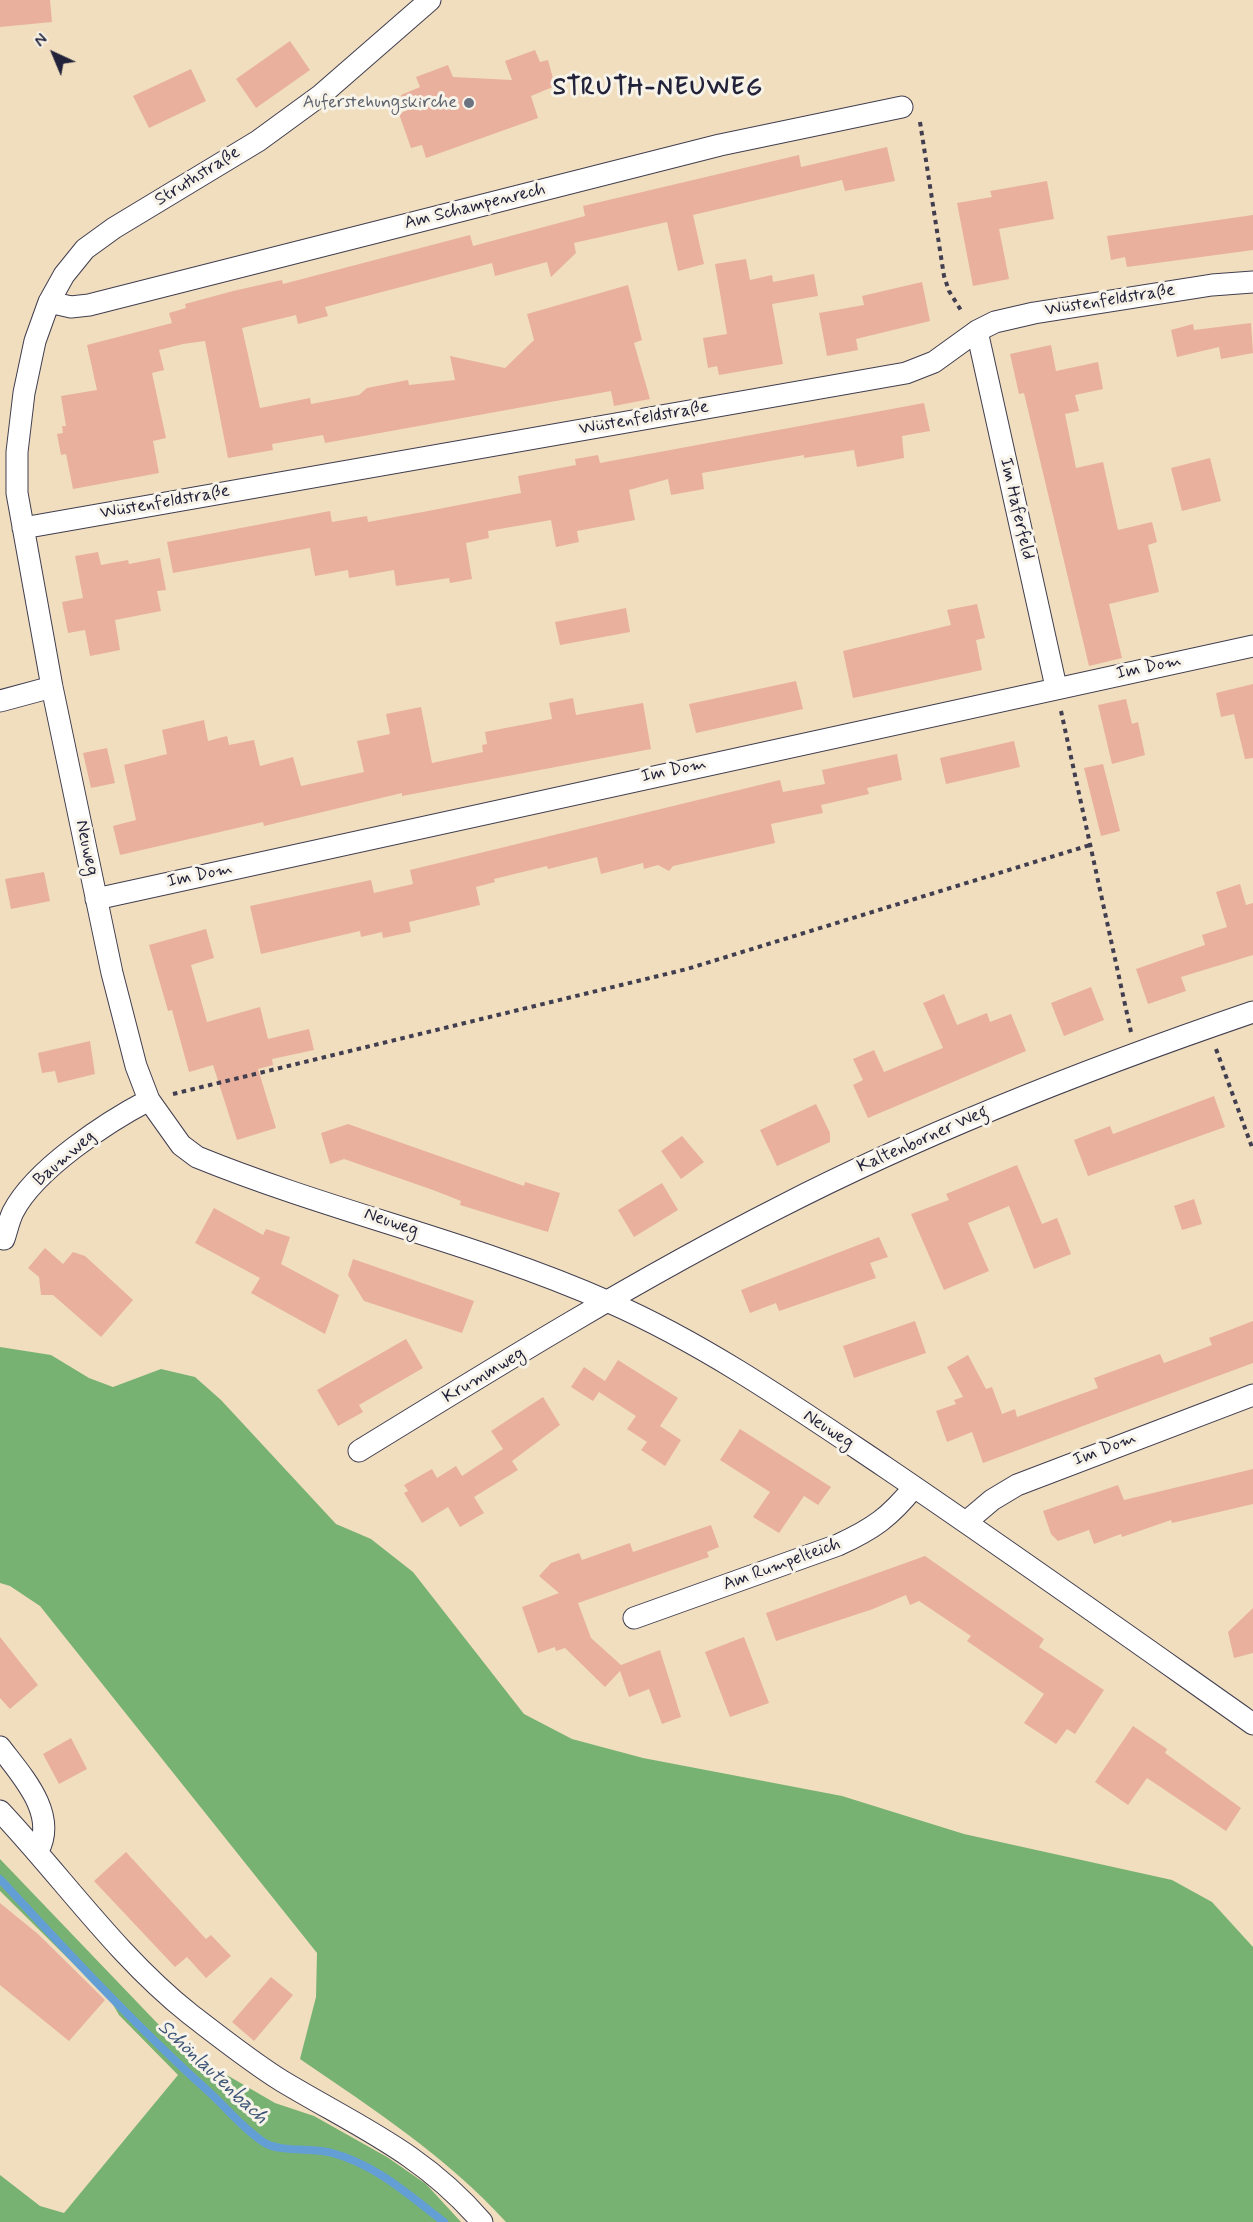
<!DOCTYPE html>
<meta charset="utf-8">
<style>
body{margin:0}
#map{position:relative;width:1253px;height:2222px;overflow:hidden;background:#f1debf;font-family:Mynerve,sans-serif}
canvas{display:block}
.north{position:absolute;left:24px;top:24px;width:60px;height:60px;-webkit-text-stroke:4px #f7f3e8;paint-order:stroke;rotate:316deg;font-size:16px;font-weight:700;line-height:24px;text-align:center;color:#22223b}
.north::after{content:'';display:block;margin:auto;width:21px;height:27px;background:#22223b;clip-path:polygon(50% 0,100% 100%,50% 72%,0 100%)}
</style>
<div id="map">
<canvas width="1253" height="2222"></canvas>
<div class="north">N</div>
</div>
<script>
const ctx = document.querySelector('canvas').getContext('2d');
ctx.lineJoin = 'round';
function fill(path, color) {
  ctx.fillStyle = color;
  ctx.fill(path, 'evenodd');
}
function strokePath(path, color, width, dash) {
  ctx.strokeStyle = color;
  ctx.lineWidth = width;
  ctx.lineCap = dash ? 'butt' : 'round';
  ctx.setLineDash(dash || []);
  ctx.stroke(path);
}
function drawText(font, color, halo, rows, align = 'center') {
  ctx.font = font + ' Mynerve,sans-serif';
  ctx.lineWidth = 6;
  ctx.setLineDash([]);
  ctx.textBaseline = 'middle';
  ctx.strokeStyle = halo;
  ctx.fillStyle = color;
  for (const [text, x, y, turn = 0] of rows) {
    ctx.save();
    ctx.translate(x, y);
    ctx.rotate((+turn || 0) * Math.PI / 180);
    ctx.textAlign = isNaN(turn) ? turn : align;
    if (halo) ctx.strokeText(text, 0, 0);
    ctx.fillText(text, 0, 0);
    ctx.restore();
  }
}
const forest = new Path2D(`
 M0,1347l51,8 38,23 24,9 48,-18 34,8 26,23 115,124 35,15 42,33 111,142 48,25 71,19 199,38 122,38 208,46 40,22 41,45v275h-747c-59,-65 -134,-114 -206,-163l16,-62 1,-44 -277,-347 -30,-20 -10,-3z
 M0,1859l182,190 93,54 39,13 73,41 39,27 35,38h-461v-47l40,31 24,7 114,-138 -59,-60 -8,-14 -111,-110z`);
const stream = new Path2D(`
 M0,1879c67,73 135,146 208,212 19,17 35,38 57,52 15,9 49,5 67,10 43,11 78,43 112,69`);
const building = new Path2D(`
 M0,0h50l2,22 -52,5z
 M290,41l20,29 -54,38 -20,-29z
 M535,50l5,12 8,-2 7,26 -24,10 7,22 -112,40 -4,-13 -11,3 -12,-34 8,-4 -6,-15 19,-8 -4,-10 32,-12 5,12 59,3 -7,-19z
 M191,69l15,32 -57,27 -16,-32z
 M887,147l8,34 -50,10 -3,-11 -149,35 11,49 -26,7 -11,-49 -93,21 2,10 -25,24 -4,-15 -52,14 -3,-13 -167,44 3,9 -30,8 -2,-9 -54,13 18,80 50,-10 1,6 48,-9 8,-7 41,-8 1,5 46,-5 -5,-24 55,12 29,-28 -7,-26 101,-29 14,55 -8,3 16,56 -36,7 -3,-15 -286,52 -2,-8 -51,9 1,6 -45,8 -23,-117 -22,3 -24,6 5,20 -12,3 14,65 -13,3 6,32 -86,16 -7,-35 -5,1 -4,-21 6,-1 -1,-7h4l-5,-30 36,-6 -10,-45 85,-22 -3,-10 17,-5 -1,-4 48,-13 49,-11 1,4 187,-49 3,11 112,-30 -2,-10 216,-51 2,12z
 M1047,181l7,38 -55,10 10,50 -36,7 -16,-83 35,-6 -2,-6z
 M1253,215v35l-126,17 -2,-10 -14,3 -4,-24z
 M746,259l4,21 22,-5 1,7 41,-8 4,22 -46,8 11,60 -64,11 -2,-9 -9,2 -5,-30 24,-4 -12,-70z
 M922,282l8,39 -74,18 2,11 -31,6 -8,-43 45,-8 -2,-9z
 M1251,323l2,30 -32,6 -2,-12 -42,10 -6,-27 22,-6 1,6z
 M1051,345l5,26 42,-9 5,27 -28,6 4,16 -14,3 11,54 27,-6 15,68 34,-8 5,20 -9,3 11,47 -50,12 13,54 -33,8 -65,-273 -5,1 -9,-40z
 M924,403l6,28 -28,5 2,22 -47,9 -3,-17 -50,8v-3l-102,18 2,16 -33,6 -3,-16 -39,11 6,30 -58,11 2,11 -23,5 -5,-27 -63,11 1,7 -23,5 6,36 -22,4 -1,-5 -53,8 -2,-16 -45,8 -1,-8 -33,6 -5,-28 -137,25 -6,-31 163,-31 2,11 35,-6 1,6 60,-11 93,-18 -3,-17 58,-11 -1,-6 23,-4 2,8z
 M1210,458l11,43 -39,10 -11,-43z
 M98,552l3,13 27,-5 1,4 31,-6 6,32 -9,1 4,20 -46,9 5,30 -30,6 -5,-26 -17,3 -6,-31 21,-4 -8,-42z
 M977,604l8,34 -9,2 6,30 -129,28 -10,-47 108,-26 -4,-15z
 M626,608l4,24 -70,13 -5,-23z
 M796,681l7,28 -107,24 -7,-29z
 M1253,684v74l-8,1 -11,-45 -13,3 -5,-24z
 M573,698l3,17 67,-12 8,46 -249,47v-3l-138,33 -1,-4 -143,33 -7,-29 23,-6 -12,-55 43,-11 -5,-24 42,-10 4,21 19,-5 2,9 25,-5 6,26 33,-9 8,29 63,-14 -7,-31 33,-7 -4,-20 35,-7 11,56 51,-11 -1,-7 5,-1 -2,-12 67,-13 -3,-16z
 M1126,699l6,25 6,-2 7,33 -33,9 -14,-59z
 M1014,741l6,26 -74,17 -6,-26z
 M107,748l8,35 -24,5 -8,-35z
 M897,754l5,26 -35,8 2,6 -48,11 2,8 -52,11 4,19 -102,23 -4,5 -11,-6 -14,4 -1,-6 -42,11 -4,-17 -49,12 -1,-3 -53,13 1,3 -19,5 4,18 -71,17 2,10 -28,6 -1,-6 -21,5 -1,-6 -99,23 -11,-48 121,-26 3,13 39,-9 -3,-14 370,-90 3,12 42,-8 -3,-14z
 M1103,764l17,67 -19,5 -17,-68z
 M44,872l6,29 -39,8 -6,-30z
 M1240,884l6,21 7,-2v52l-72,22 5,14 -38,13 -12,-35 69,-24 -3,-10 25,-8 -11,-35z
 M206,929l8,29 -23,7 16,57 53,-15 8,32 41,-10 5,21 -42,9 1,6 -15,4 18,59 -39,12 -24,-75 -24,7 -17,-62 -4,1 -19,-66z
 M1091,987l13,33 -40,16 -13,-33z
 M944,994l13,31 30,-12 3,9 21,-8 15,37 -158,67 -15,-33 10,-5 -10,-21 21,-9 10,22 59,-24 -20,-45z
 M90,1041l5,33 -37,9 -3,-12 -13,2 -4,-20z
 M1214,1096l11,31 -137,49 -14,-36 36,-14 3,8z
 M816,1104l14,29v9l-53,24 -17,-36z
 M348,1124l176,62 1,-4 35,11 -12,39 -88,-27 1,-4 -28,-11 -89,-31 -14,5 -9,-31z
 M682,1136l22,26 -23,17 -20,-28z
 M1017,1165l25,59 15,-6 14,36 -37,15 -25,-63 -41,17 21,48 -45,19 -33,-76 38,-14 -3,-6z
 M662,1183l16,27 -44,27 -16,-27z
 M1194,1199l8,25 -20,6 -8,-24z
 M214,1208l49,27 3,-6 24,8 -9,27 58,31 -14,39 -74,-41 9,-15 -65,-35z
 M879,1237l9,20 -18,6 6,15 -97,33 -3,-8 -26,10 -9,-23z
 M45,1248l18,16 10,-12 12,4 48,44 -32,37 -48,-42h-12l-2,-18 -11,-9z
 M353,1259l121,42 -12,32 -98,-32 -16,-26z
 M915,1321l11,32 -72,25 -11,-32z
 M1253,1321v42l-270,100 -11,-31 -25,10 -11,-31 20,-7 -2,-4 9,-3 -16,-30 21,-12 18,34 6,-2 10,27 13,-5 2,8 81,-29 -4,-10 66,-24 4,9 48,-18 -3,-7z
 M406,1339l17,29 -64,37 4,7 -25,14 -21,-36z
 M618,1360l60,38 -18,28 21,14 -16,26 -24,-16 6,-8 -20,-13 9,-13 -37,-24 -6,9 -22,-14 13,-20 21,14z
 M543,1397l17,28 -48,36 6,9 -44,27 10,16 -24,14 -12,-20 -26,16 -18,-30 4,-2 -4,-6 28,-16 5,9 19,-12 6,10 41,-27 -12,-18z
 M740,1429l91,58 -13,18 -14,-9 -25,37 -26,-16 17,-25 -50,-32z
 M1253,1469v35l-81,19 -1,-3 -49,17 -1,-3 -27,10 -5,-14 -31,11 -7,-7 -8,-23 75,-26 6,15z
 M711,1525l8,22 -12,5 2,5 -131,46 13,35 30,27 39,-15 21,67 -19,7 -13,-35 -20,8 -9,-26 -15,16 -40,-39 -9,3 -1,-4 -17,6 -16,-46 37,-14 -20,-17 12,-13 28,-10 3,7 48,-17 3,9z
 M925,1556l119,83 -5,8 65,43 -29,44 -8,-5 -11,15 -32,-21 20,-29 -77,-53 4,-5 -52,-35 -9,4 -4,-10 -33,14 -97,32 -10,-28z
 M1253,1608v45l-19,5 -6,-26z
 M0,1637l38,48 -28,24 -10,-11z
 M744,1637l25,66 -39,14 -25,-65z
 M1133,1726l34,23 -2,4 76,55 -15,23 -79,-53 -19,27 -33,-23z
 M71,1738l16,31 -28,15 -16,-30z
 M126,1852l80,87 5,-4 20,21 -25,22 -19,-21 -12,10 -81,-86z
 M0,1903l38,31 67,66 -36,41 -69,-56z
 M271,1977l22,18 -39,46 -22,-19z`);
const path = new Path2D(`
 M920,122l24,154 5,15 13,21
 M1061,711l70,321
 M1216,1049l37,101
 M173,1094l514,-125 403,-124`);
const minor = new Path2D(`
 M430,0l-109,95 -63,46 -144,87 -29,21 -21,26 -15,27 -14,39 -11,52 -7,59v41l35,194 60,286 24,93 13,34 32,45 16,12c135,55 279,86 412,145 98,43 188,106 276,165 124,84 246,171 368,257
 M49,302l22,5 18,-2 631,-160 182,-38
 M977,331l79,356
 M23,528l883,-155 28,-11 43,-31 18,-9 39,-9 178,-28 41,-3
 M0,701l52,-14
 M96,899l1157,-253
 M4,1239c3,-9 5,-19 9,-27 22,-43 94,-90 136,-112
 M359,1451c138,-85 277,-171 421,-244 152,-78 312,-140 473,-195
 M966,1522l26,-22 25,-15 236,-90
 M634,1618l204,-73c35,-16 52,-28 76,-58
 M0,1747c22,29 58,67 38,104
 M0,1811c63,67 118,146 190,203 30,23 60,47 92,67 75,45 141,72 200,141`);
const markers = [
 [469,103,6,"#6b7280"]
];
const worshipNames = [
 ["Auferstehungskirche",457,103]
];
const streetNames = [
 ["Struthstraße",198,177,-32],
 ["Am Schampenrech",475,207,-14],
 ["Wüstenfeldstraße",1110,301,-9],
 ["Wüstenfeldstraße",644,419,-10],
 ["Wüstenfeldstraße",165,503,-10],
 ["Im Haferfeld",1016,509,77],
 ["Im Dom",1149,668,-12],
 ["Im Dom",674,771,-12],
 ["Neuweg",86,848,78],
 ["Im Dom",200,876,-12],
 ["Kaltenborner Weg",923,1140,-24],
 ["Baumweg",65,1159,-41],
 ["Neuweg",391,1223,19],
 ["Krummweg",484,1376,-31],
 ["Neuweg",828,1430,33],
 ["Im Dom",1105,1450,-21],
 ["Am Rumpelteich",782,1565,-20]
];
const waterNames = [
 ["Schönlautenbach",212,2073,43]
];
const districtNames = [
 ["STRUTH-NEUWEG",658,89]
];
fill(forest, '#78b272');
strokePath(stream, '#639fd4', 8);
fill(building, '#e8b09d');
strokePath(minor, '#413e4f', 23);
strokePath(path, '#413e4f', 4, [4.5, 4.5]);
strokePath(minor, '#fff', 21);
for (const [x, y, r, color] of markers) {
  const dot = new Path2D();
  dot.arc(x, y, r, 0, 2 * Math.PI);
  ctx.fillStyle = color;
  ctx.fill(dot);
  strokePath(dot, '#f7f3e8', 2);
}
drawText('18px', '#5b616d', '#f7f3e8', worshipNames, 'right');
drawText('18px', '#22223b', '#f7f3e8', streetNames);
drawText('italic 20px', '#3c5478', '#f7f3e8', waterNames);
ctx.letterSpacing = '1.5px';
drawText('bold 24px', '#22223b', '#f7f3e8', districtNames);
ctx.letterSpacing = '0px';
</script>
